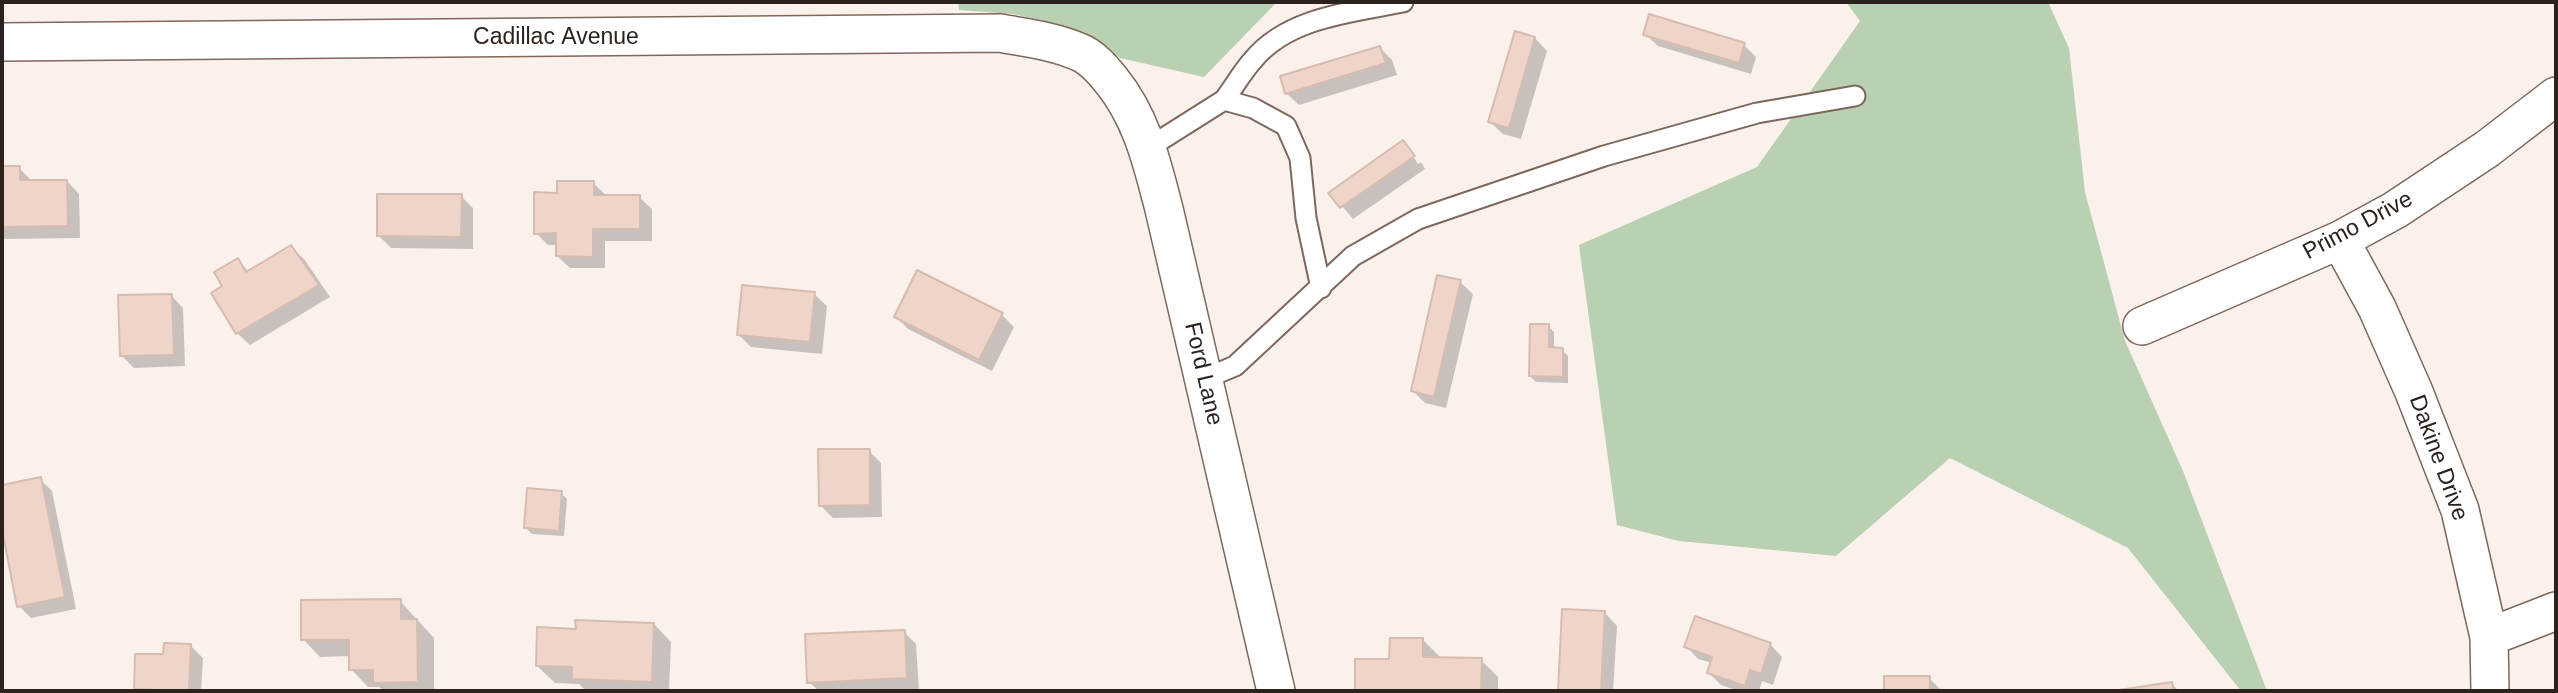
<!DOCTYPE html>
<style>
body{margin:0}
#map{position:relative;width:2558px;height:693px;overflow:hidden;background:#fbf1ec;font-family:Arial,sans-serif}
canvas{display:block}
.frame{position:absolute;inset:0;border:4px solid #2b221d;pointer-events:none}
</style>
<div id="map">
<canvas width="2558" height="693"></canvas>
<div class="frame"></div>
</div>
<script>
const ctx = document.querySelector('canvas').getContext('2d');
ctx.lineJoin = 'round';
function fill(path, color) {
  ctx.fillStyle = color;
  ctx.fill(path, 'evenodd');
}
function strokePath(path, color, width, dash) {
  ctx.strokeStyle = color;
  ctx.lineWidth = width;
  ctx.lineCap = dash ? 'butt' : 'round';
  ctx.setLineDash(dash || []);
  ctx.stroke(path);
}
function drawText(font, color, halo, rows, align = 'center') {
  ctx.font = font + ' Arial,sans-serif';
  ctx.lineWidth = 6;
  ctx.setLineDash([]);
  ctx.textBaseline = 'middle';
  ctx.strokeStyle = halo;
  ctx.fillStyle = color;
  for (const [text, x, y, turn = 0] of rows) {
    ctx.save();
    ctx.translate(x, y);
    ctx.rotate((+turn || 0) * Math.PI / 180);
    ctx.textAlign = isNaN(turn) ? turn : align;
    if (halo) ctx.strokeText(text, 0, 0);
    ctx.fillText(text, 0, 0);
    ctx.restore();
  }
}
const green = new Path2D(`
 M958,2h319l-73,75 -84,-19 -29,-20 -46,-17 -32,-7 -54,-4z
 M1846,2h202l21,46 16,144 40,149 58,130 84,220h-26l-113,-143 -178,-90 -114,98 -157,-15 -62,-16 -38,-280 178,-78 103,-146z`);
const shadow = new Path2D(`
 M1645,34l99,11 12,12 -5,17 -93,-28z
 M1535,38l12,13 -26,88 -18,-5 -13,-12z
 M1380,48l12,12 5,15 -98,30 -13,-12z
 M1403,142l11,11h-3l7,11 3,-2 4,7 -72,50 -22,-26z
 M2,168h17l12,12 36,1 12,13 1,44 -78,1z
 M593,183l13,12 33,2 13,12v32h-47v27h-35l-13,-12v-11h-9l-12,-12 23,-39z
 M461,196l12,12v41l-82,-1 -13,-13z
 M291,247l13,12 26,38 -80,48 -13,-12 -13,-47 14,-26 11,12z
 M1460,282l13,12 -27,114 -21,-5 -12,-12z
 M814,294l13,12 -5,48 -71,-7 -12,-12z
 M171,295l12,13 2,58 -51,2 -12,-12z
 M1002,315l12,12 -22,44 -84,-42 -12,-12z
 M1548,326l6,6v17l8,1 6,6v27l-32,-1 -6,-6z
 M869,451l12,12 1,54 -49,1 -13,-13z
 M40,479l12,12 24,118 -45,9 -12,-12 -17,-85v-34z
 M561,493l6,6 -3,37 -32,-2 -7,-7z
 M400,601l34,37v53h-50l-5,-4h-11l-17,-18v-13l-31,1 -17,-18z
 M1564,611l41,2 12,13 -4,65h-53z
 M654,624l17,18 -2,49h-83l-7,-7 -24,-1 -18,-17 41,-35z
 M904,632l12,12 3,46 -100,1 -10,-9z
 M1423,640l17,17 41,3 17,17v14h-141v-31l34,1z
 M1770,644l12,13 -9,28 -11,-4 -3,10h-20l-18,-6 -12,-12 3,-10 -14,-4 -12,-13z
 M190,645l13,13 -2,33h-62l-3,-3 29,-32z
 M1886,678h43l13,13h-56z
 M2172,684l7,7h-55z`);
const building = new Path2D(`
 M1649,14l96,29 -6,20 -96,-28z
 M1515,31l20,6 -26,91 -21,-6z
 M1380,46l6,17 -101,31 -5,-18z
 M1403,140l12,16 -75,52 -12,-15z
 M2,166h18v14h47l1,46 -66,1z
 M557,181h37v14h46v34h-47v28l-37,-1v-23l-22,1v-42l23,1z
 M377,194h85l-1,43 -84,-1z
 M291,245l28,40 -83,49 -25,-41 11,-7 -8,-14 24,-14 8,14z
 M917,270l86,43 -24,47 -85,-43z
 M1437,275l24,5 -27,117 -23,-6z
 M742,285l73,7 -5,50 -73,-7z
 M172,294l2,61 -54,1 -2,-61z
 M1530,324h19v23l14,1v29l-34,-1z
 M818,449h52v56l-51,1z
 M41,477l24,120 -48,10 -15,-78v-44z
 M527,488l35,3 -3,40 -35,-3z
 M401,599v20h16l1,63 -45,1v-13h-24v-30h-48v-40z
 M1562,609l43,2 -4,80h-43z
 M1695,616l76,27 -10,31 -11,-4 -5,16 -38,-13 5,-16 -28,-10z
 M575,620l79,3 -2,59 -80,-3v-12l-36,-1 1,-39 39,2z
 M905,630l2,48 -100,5 -2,-49z
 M1390,638h33v19l59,1 -1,33h-126v-32h34z
 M164,643l27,1 -2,47 -55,-2 1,-35h28z
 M1884,676h46v14l52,1h-98z
 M2172,682l2,9h-62z`);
const lane = new Path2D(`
 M1224,100c10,-13 18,-28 29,-40 35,-43 100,-48 150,-58
 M1148,148l76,-48 29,8 33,18 14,32 6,60 15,70
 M1204,379l31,-13 118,-110 65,-37 186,-63 153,-43 98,-17`);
const street = new Path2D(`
 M2,42l998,-9c27,5 54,8 79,19 13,5 24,18 32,28 31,38 41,83 53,129l112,482
 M2340,240l37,68 37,84 46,118 29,127 1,54
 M2142,326l198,-86 55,-30 92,-61 69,-53
 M2489,637l67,-26`);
const streetNames = [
 ["Cadillac Avenue",556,38],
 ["Primo Drive",2358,226,-28],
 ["Ford Lane",1203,374,77],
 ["Dakine Drive",2438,458,70]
];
fill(green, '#bad0b2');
fill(shadow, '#0003');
fill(building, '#efd5c9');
strokePath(building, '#d6bcb0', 2);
strokePath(lane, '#7e675c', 23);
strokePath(street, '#7e675c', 40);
strokePath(lane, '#fff', 19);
strokePath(street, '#fff', 37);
drawText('23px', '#2b221d', '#fff', streetNames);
</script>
